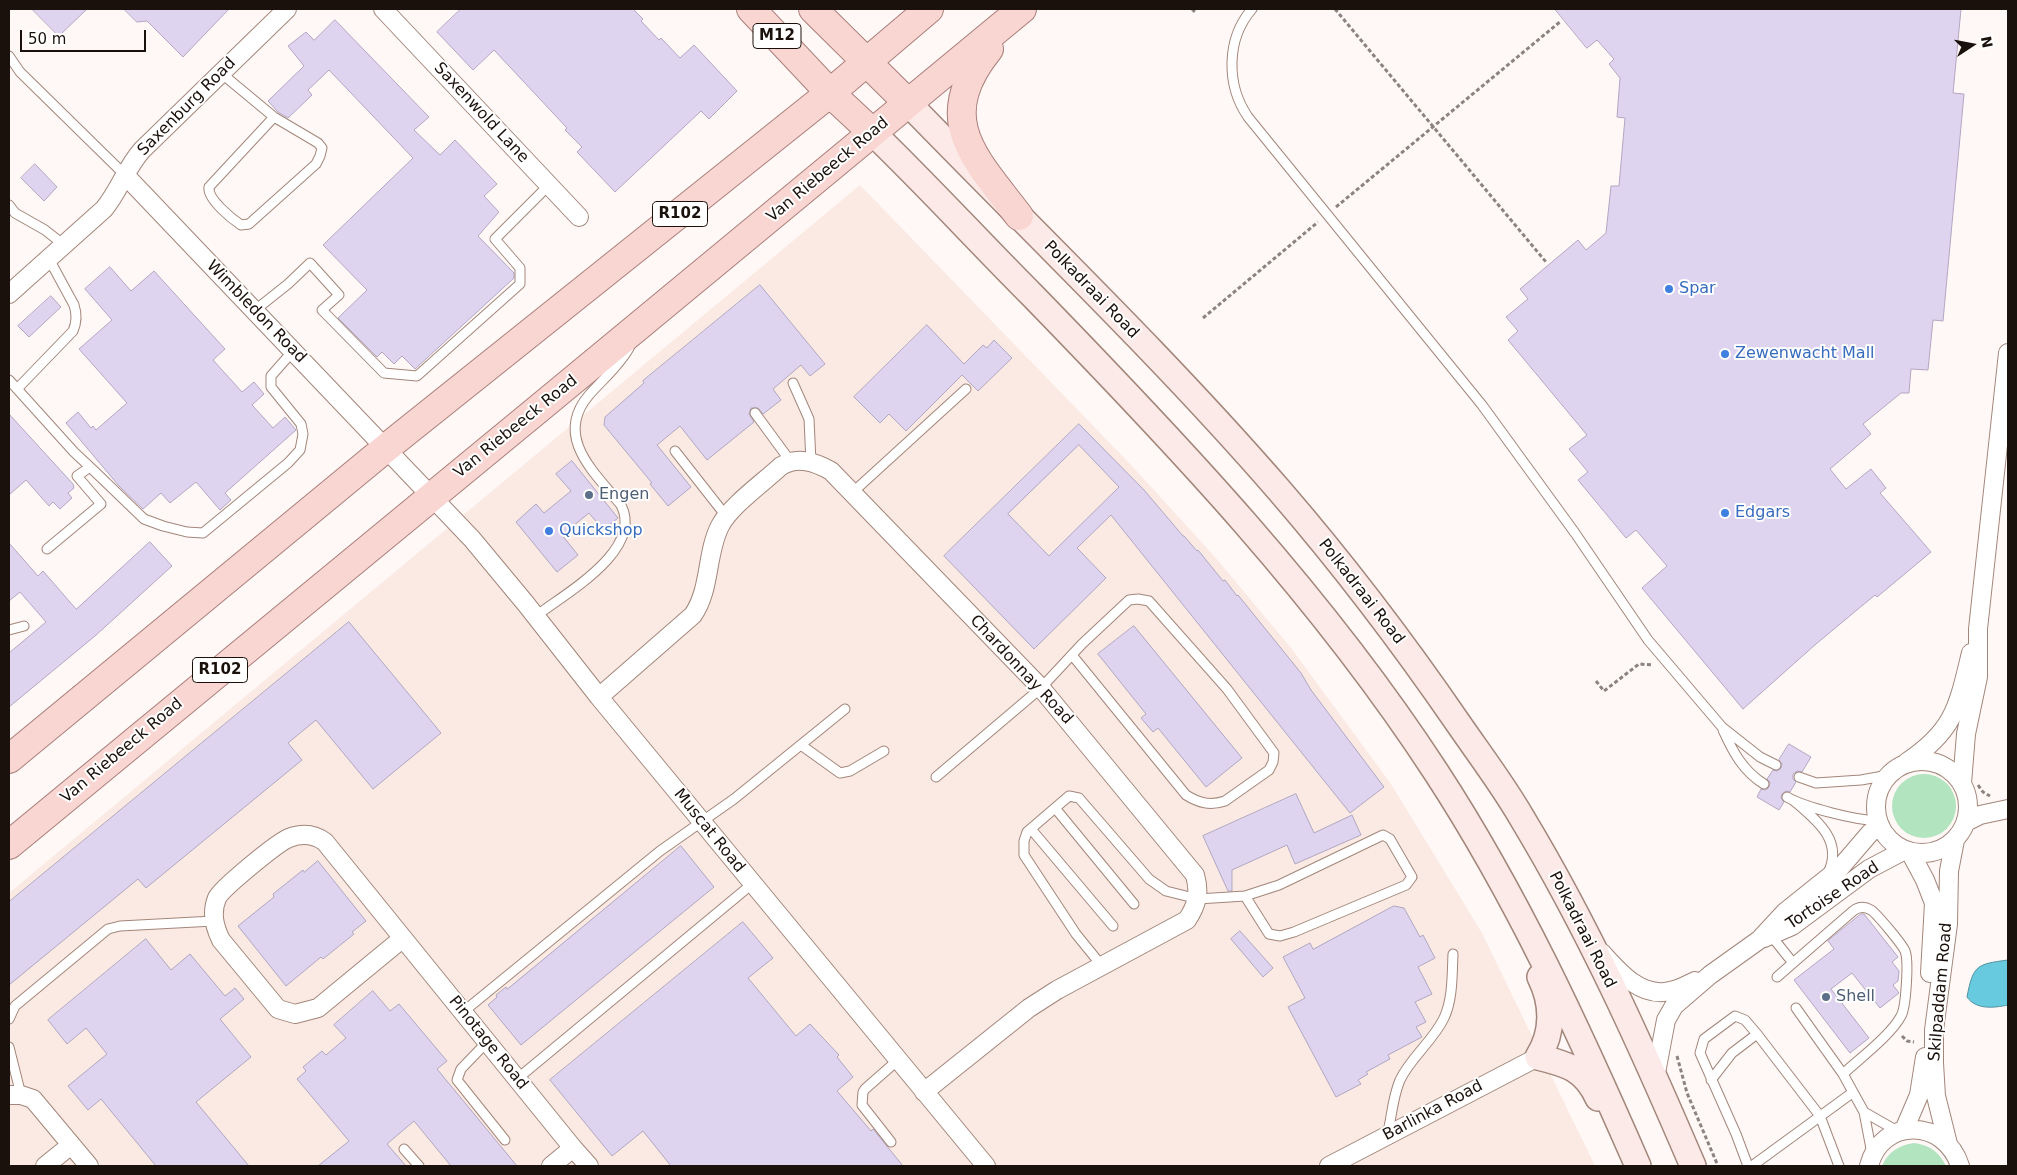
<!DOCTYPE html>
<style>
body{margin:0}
#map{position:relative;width:2017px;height:1175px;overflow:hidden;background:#fff8f6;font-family:"DejaVu Sans",sans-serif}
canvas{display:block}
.frame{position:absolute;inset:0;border:10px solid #1b110c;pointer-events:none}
.north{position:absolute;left:1947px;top:20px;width:50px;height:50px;-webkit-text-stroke:4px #fff;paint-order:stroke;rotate:79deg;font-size:14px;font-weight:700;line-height:20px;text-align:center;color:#1b110c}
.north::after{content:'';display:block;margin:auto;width:18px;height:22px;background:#1b110c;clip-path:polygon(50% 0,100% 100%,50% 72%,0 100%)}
.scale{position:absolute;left:20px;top:30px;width:126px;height:22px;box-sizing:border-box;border:2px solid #1b110c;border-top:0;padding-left:6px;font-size:15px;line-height:18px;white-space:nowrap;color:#1b110c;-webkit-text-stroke:4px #fff;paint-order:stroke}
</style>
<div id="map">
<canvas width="2017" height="1175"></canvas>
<div class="frame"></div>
<div class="north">N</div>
<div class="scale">50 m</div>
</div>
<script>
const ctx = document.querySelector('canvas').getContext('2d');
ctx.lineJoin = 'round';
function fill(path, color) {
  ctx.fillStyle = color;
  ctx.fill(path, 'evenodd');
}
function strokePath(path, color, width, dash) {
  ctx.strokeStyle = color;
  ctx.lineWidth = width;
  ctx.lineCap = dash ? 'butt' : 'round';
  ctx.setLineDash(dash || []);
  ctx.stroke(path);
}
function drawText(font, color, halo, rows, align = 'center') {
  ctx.font = font + ' "DejaVu Sans",sans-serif';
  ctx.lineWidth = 4;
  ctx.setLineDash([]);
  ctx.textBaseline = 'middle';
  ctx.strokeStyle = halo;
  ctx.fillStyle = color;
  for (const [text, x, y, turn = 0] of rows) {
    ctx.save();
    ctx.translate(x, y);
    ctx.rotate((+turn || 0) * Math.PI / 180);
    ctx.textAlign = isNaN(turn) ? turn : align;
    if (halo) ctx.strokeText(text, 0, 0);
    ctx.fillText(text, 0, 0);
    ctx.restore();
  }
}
const built = new Path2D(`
 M860,185l273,282 82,90 76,91 100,136 91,149 113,233h-1586v-273z`);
const green = new Path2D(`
 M1892 806a32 32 0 1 1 64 0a32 32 0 1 1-64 0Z
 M1914,1143c16,2 25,9 32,23h-64c6,-14 17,-21 32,-23z`);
const water = new Path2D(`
 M2008,960v45c-14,3 -32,5 -41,-8 6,-32 10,-33 41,-37z`);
const building = new Path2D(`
 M32,9h55l-28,27z
 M124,9h105l-46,48 -36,-36 -10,1z
 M461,9h172l10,10 -2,2 18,19 2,-2 19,20 14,-13 43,46 -28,28 -8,-8 -86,81 -38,-40 5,-5 -17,-17 2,-2 -73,-78 -21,20 -36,-38z
 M1555,9h406l-8,84 11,1 -21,227 -10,-1 -5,50 -17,-1 -2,24h-8l-38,31 8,10 -41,35 16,20 25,-20 15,19 -6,5 51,59 -54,45 -2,-2 -59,49 -73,65 -101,-121 25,-22 -31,-36 -10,8 -48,-58 10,-8 -19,-23 18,-14 -79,-95 10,-9 -12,-14 22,-18 -8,-10 58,-49 8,10 20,-17 5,-47h8l6,-68 -8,-1 3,-39 -11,-14 5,-5 -17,-19 -10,8z
 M335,20l94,97 -15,13 26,25 15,-15 42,44 -13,12 15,16 -21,24 36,37v5l-99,91 -13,-13 -8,8 -12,-12 -5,5 -39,-39 29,-28 -44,-45 90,-87 -84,-88 -21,20 4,5 -24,23 -10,-6 -10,-11 36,-35 -16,-20 18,-14 8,8z
 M35,164l22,23 -13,14 -23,-23z
 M110,267l21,24 23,-20 71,78 -12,11 29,32 12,-10 10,12 -12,11 21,23 12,-11 11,13 -71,63 6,7 -11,10 -24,-28 -26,21 -9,-10 -18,16 -24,-23 -53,-63 12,-11 13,16 2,-2 3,4 31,-27 -48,-54 33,-29 -27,-31z
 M760,285l65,79 -15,12 -9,-11 -28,24 8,11 -18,14 -5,-6h-7l-2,6 5,8 -47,38 -27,-34 -23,19 34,42 -23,19 -18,-22 2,-1 -48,-58 1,-8 39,-34 -1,-2z
 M51,296l10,11 -32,30 -11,-11z
 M927,325l37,39 19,-19 4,3 7,-8 18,18 -34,33 -16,-16 -56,56 -17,-17 -9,9 -26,-26z
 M9,414l64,70 1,4 -6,5 4,5 -12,11 -7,-7 -4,4 -23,-26 -17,15z
 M1079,424l65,66 39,46h1l13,15 1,-1 25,31 2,-1 12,16 1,-1 63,78 10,17 73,97 -34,26 -239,-298 -34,33 29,30 -72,71 -90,-93zM1079,445l40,42 -70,69 -41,-42z
 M572,461l46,57 -15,12 -14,-17 -27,22 16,20 -21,17 -41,-50 20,-18 8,9 27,-22 -15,-17z
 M150,542l22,24 -77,70 -86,71v-54l37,-31 -26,-30 -11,9v-58l29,33 5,-5 33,38z
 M349,622l92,111 -68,56 -57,-69 -28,23 14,17 -156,128 -8,-9 -129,106v-83z
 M1134,626l108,132 -36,29 -48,-59 -5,4 -12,-14 5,-4 -48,-60z
 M1789,744l22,13 -9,15 -5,-1 -4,3v5l3,3 -6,10 -4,-1 -4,3 -1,4 3,4 -5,8 -22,-13 4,-8 5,1 3,-3 1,-5 -3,-3 6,-9 4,1 4,-3 1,-4 -3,-4z
 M1296,794l18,39 38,-18 9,20 -66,29 -8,-19 -55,25v21h-4l-25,-55z
 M681,846l33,41 -193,158 -33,-40 9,-8 -1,-2 10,-8 1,2z
 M318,861l48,60 -14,11 2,2 -31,25 -2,-2 -35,29 -48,-60 36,-29 -1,-3 30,-24 1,2z
 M1394,906l10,2 16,29 3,-2 12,23 -17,9 14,27 -17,8 11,20 -10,5 6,10 -34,18 2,4 -24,13 2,2 -10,6 3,4 -25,13 -48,-90 17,-9 -22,-41 27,-14 3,6z
 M1861,914h3l34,43 -6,5 7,9 -1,10 -5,4 6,8 -19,15 -28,-35 -21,16 38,49 -19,15 -56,-73 40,-31 -6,-8z
 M743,922l30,36 -25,20 48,58 14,-12 29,31 -2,2 16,20 -16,14 34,40 2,-2 30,37h-232l-28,-35 -31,25 -62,-76z
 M1240,931l33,37 -10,9 -32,-38z
 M146,939l25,31 19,-16 35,42 10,-8 9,11 -24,20 31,38 -55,45 53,64h-93l-55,-67 -13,11 -20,-24 39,-32 -21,-26 -19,16 -19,-24z
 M373,991l17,20 9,-7 48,57 -10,8 80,97h-66l-37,-45 -27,23 19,22h-88l31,-25 -52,-62 9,-8 -3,-4 19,-16 4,4 20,-17 -12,-13z`);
const path = new Path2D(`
 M1192,9l3,3
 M1335,9l211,253
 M1336,207l225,-186
 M1203,318l115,-96
 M1596,681l8,10 35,-27 14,1
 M1978,785l5,7 7,4
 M1902,1036l5,5 7,1
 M1677,1056l10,37 31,73`);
const service = new Path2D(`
 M1252,9c-26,30 -26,76 -4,108l234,288 93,128 73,107 74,87 38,30 16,8
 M9,56l11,16 105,103
 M221,73l53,44 44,26 4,5 -2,8 -4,8 -67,60 -8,1c-9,-6 -34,-26 -32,-38l65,-70
 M9,205l6,8 30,17 19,15
 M254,311l34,-27 22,-21 29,32 -17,15 62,63 33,3 103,-92v-16l-25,-29 54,-54
 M9,380l65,72 16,15 -13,9 24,28 -54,45
 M793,383l16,36 2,43
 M17,389l56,-58c4,-9 4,-17 1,-26l-25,-46
 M755,413l36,49
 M675,451l51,65
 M90,467l54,52 19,7 24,6 16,1 85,-70 12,-13 3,-16 -2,-10 -30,-37v-11l22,-25
 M852,493l114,-104
 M536,616c30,-23 108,-66 85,-111 -26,-32 -68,-68 -32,-110 13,-15 30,-29 40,-47
 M9,630l15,-4
 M1723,730c10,22 20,41 41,54
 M801,745l39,28 10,-2 34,-20
 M936,777l105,-89 41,-44 47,-44 9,-1 11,2 78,88 47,64 -1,9 -4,8 -44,31c-15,5 -26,2 -39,-6l-114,-140
 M1799,777l17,6 45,-3 28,-5
 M1787,797c19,11 69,23 91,24
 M1793,800c23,20 51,40 35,73
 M1055,808l79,96
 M1031,829l82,97
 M1769,933l24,30 -16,14
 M1793,963l60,-52c5,-4 11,-5 18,-1 6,4 31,34 34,41 4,9 1,57 -4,65 -10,19 -42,43 -58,58
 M1102,966l-26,-32 -52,-79v-14l3,-9 42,-36 10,2 70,81 17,12 32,8 47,-3 34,-11 104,-50 7,4 22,38 -6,8 -112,47 -14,4 -11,-2 -24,-38
 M1796,1008l47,66 21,38 8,42
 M463,1012l197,-161 74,-52 111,-90
 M9,1019l6,-13 93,-77 12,-3 94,-5
 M487,1042l-26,27 -4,11 48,60
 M9,1047l12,48
 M517,1079l235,-195
 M1711,1080l21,-27 25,-19
 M1864,1112l35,20
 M1387,1136c5,-19 5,-37 13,-56 11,-23 33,-39 44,-62 9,-19 8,-44 9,-64
 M891,1142l-29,-37 1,-13 2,-3 33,-29
 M404,1149l15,17
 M1748,1166l-12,-32 -36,-81 4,-14 31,-23 10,4 12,14 63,82 19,50
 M1752,1166l100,-73`);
const minor = new Path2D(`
 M383,9l196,208
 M125,175l347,364 54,65 73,93 387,469
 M9,294l95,-85c15,-18 22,-41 38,-59l145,-141
 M599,697l94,-82c18,-26 13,-62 27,-89 10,-20 44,-44 61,-60 17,-10 34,-4 50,5l210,217 154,187c5,18 2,30 -8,45l-130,70 -28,18 -105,84
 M1876 807a46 46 0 1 1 92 0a46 46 0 1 1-92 0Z
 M1907,762c48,-32 51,-56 64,-109
 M1962,783l4,-49 12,-57v-48l30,-276
 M1966,822l14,-7 28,-6
 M1910,852l15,28 9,23 -4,70
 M403,938l-85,70 -23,6 -17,-5 -57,-69c-7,-14 -10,-27 -4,-42 5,-10 61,-56 72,-60 13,-5 25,-4 36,4l248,306
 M1764,938l28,-12 77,-57 36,-19
 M1602,953c17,19 39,45 68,38 8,-1 17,-6 25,-10
 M1655,1078l11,-58 8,-14 36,-31 49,-35 26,-28 55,-44 30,-35 10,-8
 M9,1095h12l12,4 56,67
 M1904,1130l15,-35 6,-38
 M1948,1144l-12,-48 -2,-33v-33l14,-106 1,-53 6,-31
 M45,1166l26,-21
 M551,1166l22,-18 16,18
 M1329,1166l209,-109
 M1869,1166c12,-49 76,-48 91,0`);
const secondary = new Path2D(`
 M908,103c124,128 254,252 371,387 64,74 124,153 179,233 22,32 45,62 64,95 67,111 120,229 171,348
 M872,132c55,53 106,109 160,163 145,149 290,302 404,477 81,124 143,259 202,394
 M1540,977c13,26 14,55 -2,80 29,7 47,12 60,41`);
const primary = new Path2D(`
 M751,9l79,84 42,39
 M813,9l95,94
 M989,49c-57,71 -14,109 30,167
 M9,759l377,-311 444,-355 99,-84
 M9,845c338,-279 676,-556 1013,-836`);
const markers = [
 [1669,289,5,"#3f7fe0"],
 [1725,354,5,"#3f7fe0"],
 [589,495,5,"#5c6f8a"],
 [1725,513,5,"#3f7fe0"],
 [549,531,5,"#3f7fe0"],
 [1826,997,5,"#5c6f8a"]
];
const shields = [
 [777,36,48],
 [680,214,55],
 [220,670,55]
];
const shieldNames = [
 ["M12",777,36],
 ["R102",680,214],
 ["R102",220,670]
];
const streetNames = [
 ["Saxenburg Road",187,107,-45],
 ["Saxenwold Lane",481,113,47],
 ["Van Riebeeck Road",828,170,-40],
 ["Polkadraai Road",1091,290,46],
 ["Wimbledon Road",256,312,46],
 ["Van Riebeeck Road",516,427,-39],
 ["Polkadraai Road",1361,592,52],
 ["Chardonnay Road",1021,670,47],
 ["Van Riebeeck Road",122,751,-40],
 ["Muscat Road",709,831,51],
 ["Tortoise Road",1833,896,-34],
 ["Polkadraai Road",1582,930,63],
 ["Skilpaddam Road",1941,992,-85],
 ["Pinotage Road",488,1043,51],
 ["Barlinka Road",1433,1111,-28]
];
const shopNames = [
 ["Spar",1679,289],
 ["Zewenwacht Mall",1735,354],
 ["Edgars",1735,513],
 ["Quickshop",559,531]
];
const serviceNames = [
 ["Engen",599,495],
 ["Shell",1836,997]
];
fill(built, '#faeae3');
fill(green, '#b1e4bf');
fill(water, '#68cadf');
strokePath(water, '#5192a0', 1);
fill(building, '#ded4ef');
strokePath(building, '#b1a7c1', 1);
strokePath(service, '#a3867a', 11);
strokePath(minor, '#a3867a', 20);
strokePath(secondary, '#a3867a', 28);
strokePath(primary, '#a97f7a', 30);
strokePath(path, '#8c8380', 3, [4, 2.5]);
strokePath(service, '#fff', 9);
strokePath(minor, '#fff', 18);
strokePath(secondary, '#fceae9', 25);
strokePath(primary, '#fad6d3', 28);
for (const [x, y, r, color] of markers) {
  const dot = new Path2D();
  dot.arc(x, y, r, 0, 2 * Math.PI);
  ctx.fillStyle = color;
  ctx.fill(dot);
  strokePath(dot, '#fff', 2);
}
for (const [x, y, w] of shields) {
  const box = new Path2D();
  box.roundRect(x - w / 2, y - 12.5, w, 25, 4);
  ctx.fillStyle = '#fff';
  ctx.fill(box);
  strokePath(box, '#1b110c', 1);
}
drawText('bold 15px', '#1b110c', null, shieldNames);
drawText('16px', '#1b110c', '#fff', streetNames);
drawText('16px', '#366cbe', '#fff', shopNames, 'left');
drawText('16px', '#4e5e75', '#fff', serviceNames, 'left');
</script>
